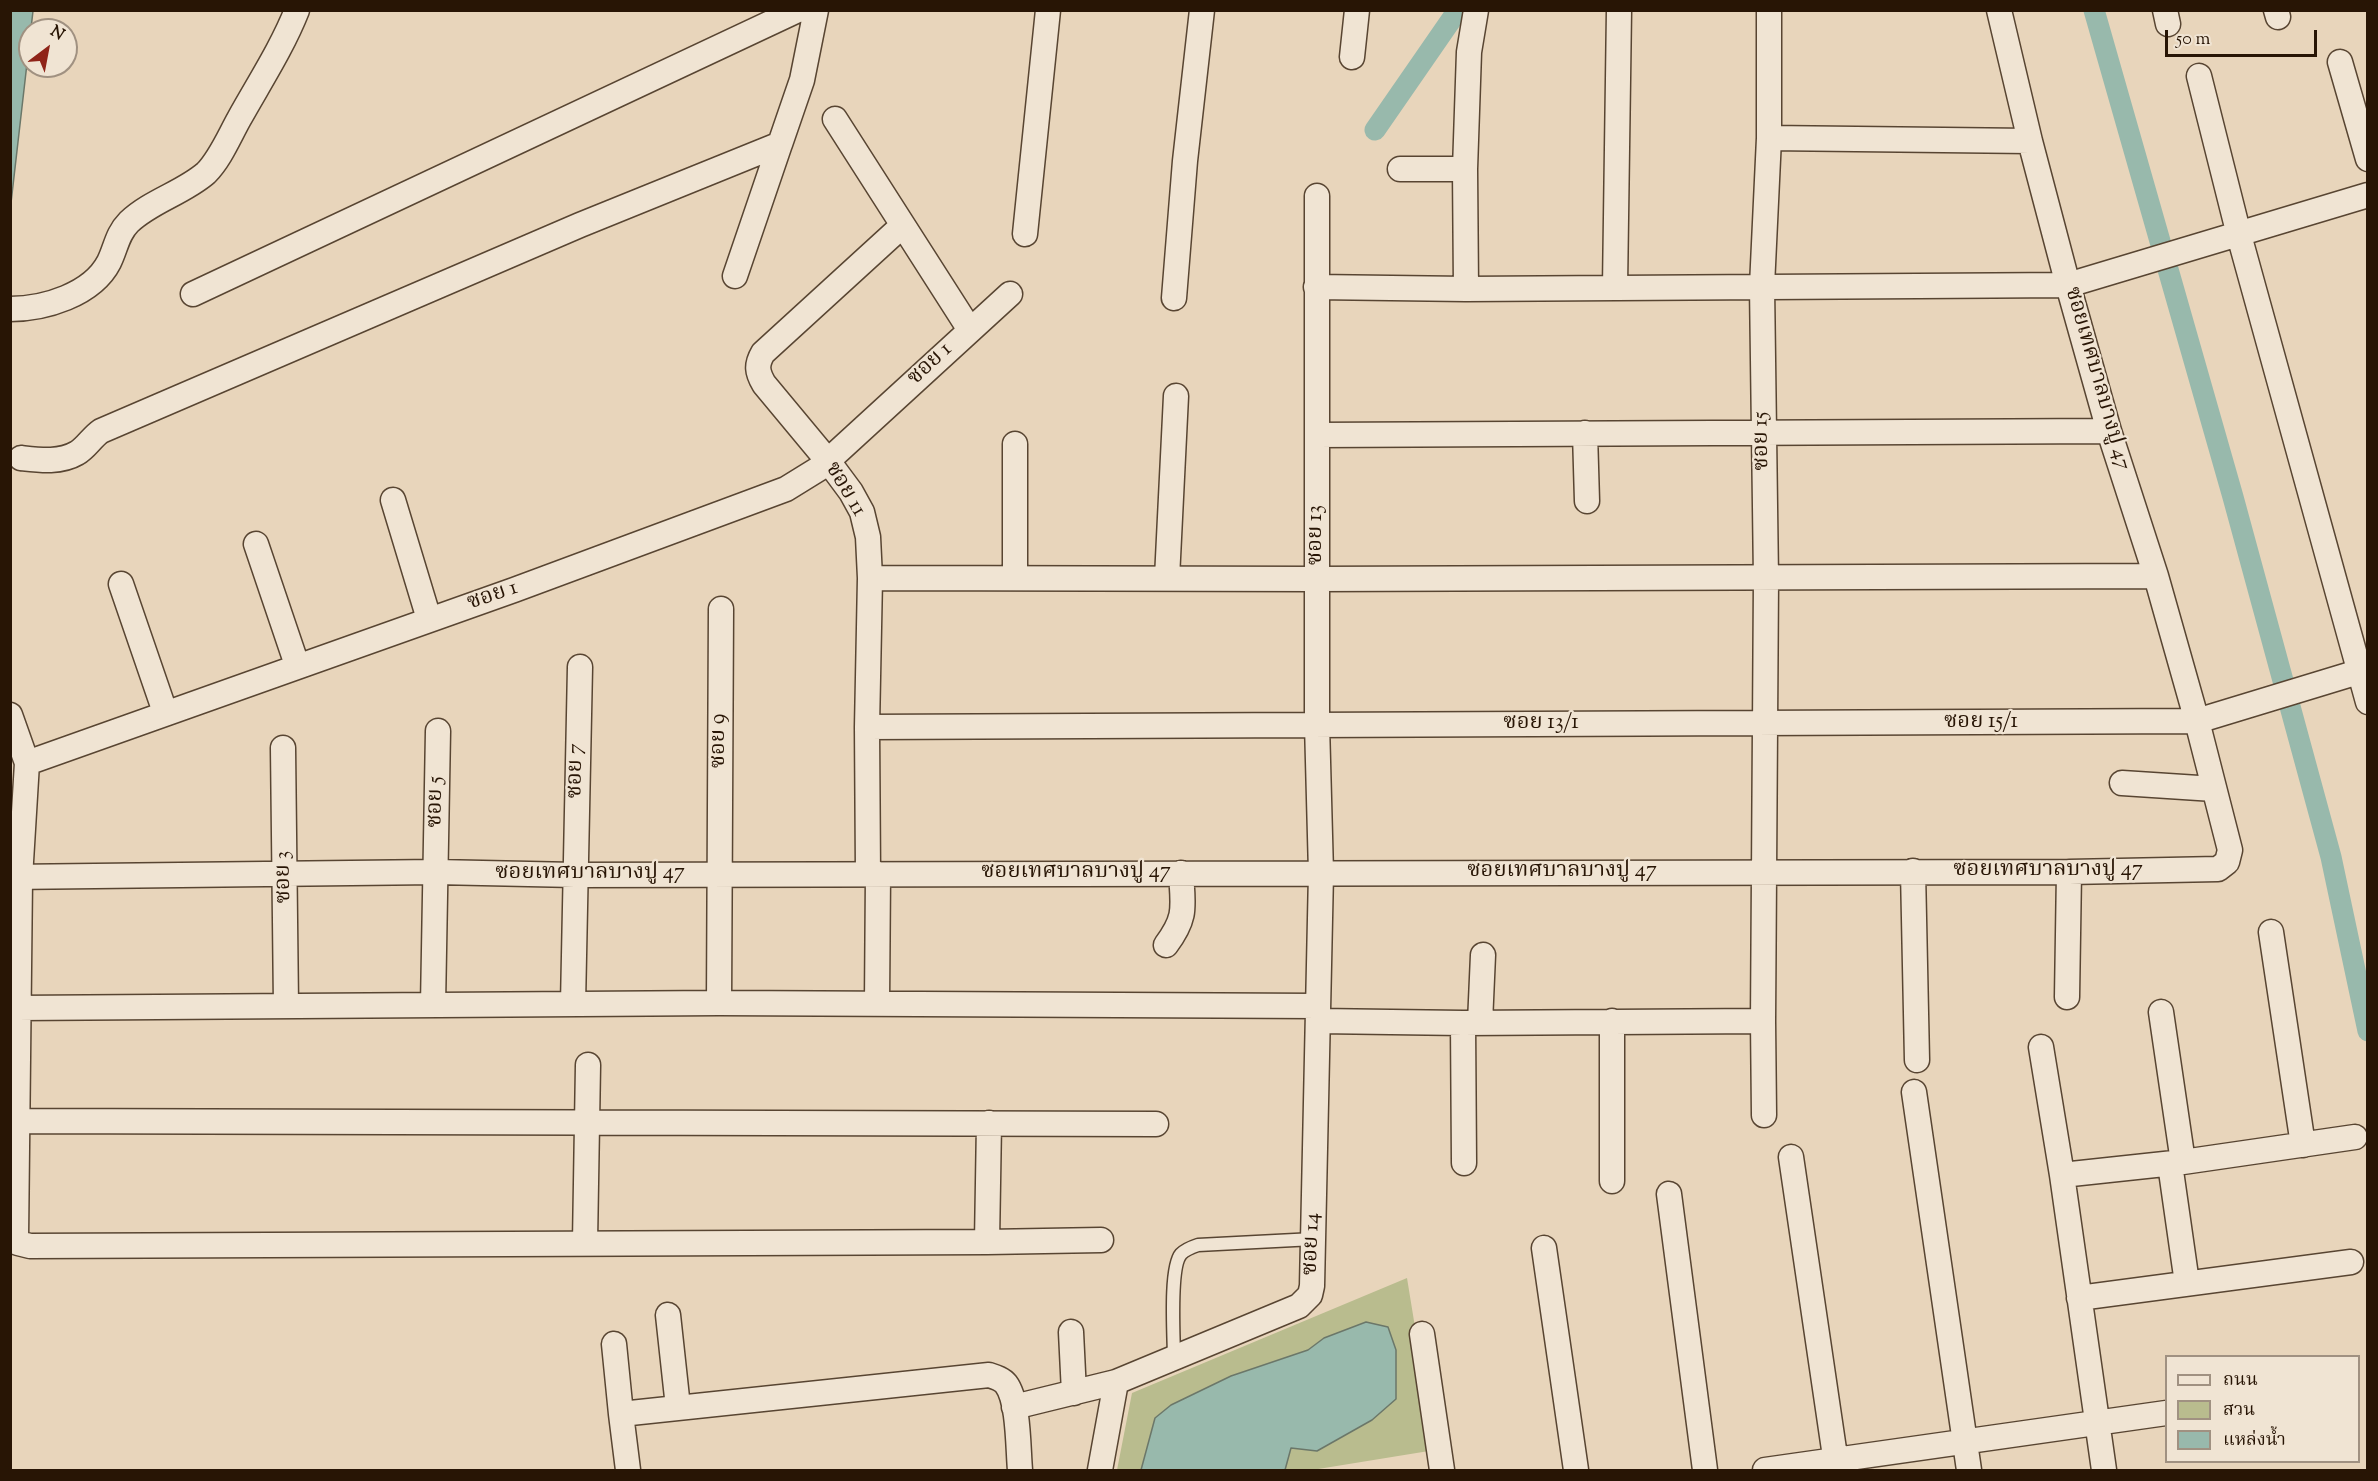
<!DOCTYPE html>
<meta charset="utf-8">
<style>
body{margin:0}
#map{position:relative;width:2378px;height:1481px;overflow:hidden;background:#e8d5bb;font-family:"Sorts Mill Goudy","Noto Serif Thai",serif}
canvas{display:block}
.frame{position:absolute;inset:0;border:12px solid #281505;pointer-events:none}
.legend{position:absolute;left:2165px;top:1355px;width:195px;height:108px;box-sizing:border-box;background:#f0e4d3;border:2px solid #a09181;margin:0;padding:8px 10px;list-style:none;font-size:18px;color:#281505}
.legend li{display:flex;align-items:center;gap:12px;height:30px}
.legend b{width:30px;border:2px solid #a09181}
.north{position:absolute;left:18px;top:18px;width:60px;height:60px;box-sizing:border-box;background:#f0e4d3;border:2px solid #a09181;border-radius:50%;rotate:32deg;font-size:16px;font-weight:700;line-height:24px;text-align:center;color:#281505}
.north::after{content:'';display:block;margin:auto;width:21px;height:27px;background:#8f2418;clip-path:polygon(50% 0,100% 100%,50% 72%,0 100%)}
.scale{position:absolute;left:2165px;top:30px;width:152px;height:27px;box-sizing:border-box;border:3px solid #281505;border-top:0;padding-left:8px;font-size:18px;line-height:21px;white-space:nowrap;color:#281505;-webkit-text-stroke:4px #f0e4d3;paint-order:stroke}
</style>
<div id="map">
<canvas width="2378" height="1481"></canvas>
<div class="frame"></div>
<ul class="legend">
<li><b style="height:8px;background:#f0e4d3"></b>ถนน</li>
<li><b style="height:16px;background:#b9bc8e"></b>สวน</li>
<li><b style="height:16px;background:#98b9ac"></b>แหล่งน้ำ</li>
</ul>
<div class="north">N</div>
<div class="scale">50 m</div>
</div>
<script>
const ctx = document.querySelector('canvas').getContext('2d');
ctx.lineJoin = 'round';
function fill(path, color) {
  ctx.fillStyle = color;
  ctx.fill(path, 'evenodd');
}
function strokePath(path, color, width, dash) {
  ctx.strokeStyle = color;
  ctx.lineWidth = width;
  ctx.lineCap = dash ? 'butt' : 'round';
  ctx.setLineDash(dash || []);
  ctx.stroke(path);
}
function drawText(font, color, halo, rows, align = 'center') {
  ctx.font = font + ' "Sorts Mill Goudy","Noto Serif Thai",serif';
  ctx.lineWidth = 4.5;
  ctx.setLineDash([]);
  ctx.textBaseline = 'middle';
  ctx.strokeStyle = halo;
  ctx.fillStyle = color;
  for (const [text, x, y, turn = 0] of rows) {
    ctx.save();
    ctx.translate(x, y);
    ctx.rotate((+turn || 0) * Math.PI / 180);
    ctx.textAlign = isNaN(turn) ? turn : align;
    if (halo) ctx.strokeText(text, 0, 0);
    ctx.fillText(text, 0, 0);
    ctx.restore();
  }
}
const green = new Path2D(`
 M1407,1278l28,172 -123,20h-27l6,-22 26,3 55,-31 24,-70 -8,-22 -22,-6 -42,16 -16,12 -77,26 -60,29 -16,13 -14,52h-24l15,-77z`);
const water = new Path2D(`
 M11,10l22,1 -22,192 -1,-192z
 M1366,1322l22,5 8,23v49l-24,21 -55,31 -26,-3 -6,22h-144l14,-52 16,-13 60,-29 77,-26 16,-12z`);
const canal = new Path2D(`
 M2094,10l139,487 98,360 37,174
 M1375,130l83,-120`);
const service = new Path2D(`
 M1174,1359c0,-21 -5,-91 7,-105 5,-5 11,-7 17,-9l116,-6`);
const minor = new Path2D(`
 M2165,10l3,14
 M2276,10l2,7
 M1352,57l5,-47
 M2340,62l28,97
 M2199,76l40,159 129,467
 M835,119l135,211
 M1769,138l261,3
 M1400,169h65
 M1025,234l23,-224
 M735,276l45,-132
 M1316,287l150,2 602,-4 300,-90
 M1615,287l4,-277
 M1466,289l-1,-120 4,-117 7,-42
 M193,294l605,-284
 M1174,298l11,-137 17,-151
 M10,309c34,0 82,-14 99,-47 7,-14 8,-28 20,-40 22,-21 54,-29 77,-49 14,-14 23,-36 33,-54 20,-36 43,-71 58,-109
 M1585,433l2,68
 M1317,435l792,-4
 M21,458c18,2 39,5 56,-5 9,-5 15,-16 24,-22l479,-206 200,-81 22,-64 14,-70
 M393,500l36,119
 M256,544l41,121
 M870,578l447,1 839,-3
 M1015,578v-134
 M1167,578l9,-182
 M121,584l44,128
 M10,715l17,48
 M867,727l1330,-6 171,-52
 M283,748l3,258
 M2122,783l92,6
 M1913,871l4,189
 M868,874l-1,-147 3,-149 -2,-41 -6,-25 -11,-20 -23,-31 -64,-77c-7,-12 -8,-19 -1,-31l139,-127
 M10,877l426,-5 139,3 1494,-3 149,-3 9,-7 3,-12 -33,-129 -41,-145 -47,-145 -41,-146 -38,-144 -31,-131
 M2271,932l32,213
 M1166,945c21,-28 17,-38 15,-72
 M2067,997l2,-125
 M719,1003l2,-394
 M877,1003l1,-129
 M573,1004l7,-337
 M433,1005l5,-274
 M17,1008l702,-5 599,3
 M2161,1012l22,150
 M1319,1021l144,2 300,-2 3,-442 -4,-293 7,-148v-128
 M1763,1021l1,94
 M1463,1023l1,140
 M1480,1023l3,-68
 M2041,1047l21,128 42,295
 M1914,1092l55,378
 M15,1121l1141,3
 M989,1123l-2,119 -957,4 -12,-3 -2,-5 4,-360 7,-115 487,-173 272,-101 34,-21 190,-174
 M1791,1157l46,313
 M2170,1164l17,119
 M2062,1175l121,-13 172,-25
 M1612,1181v-160
 M1669,1194l36,276
 M585,1242l3,-177
 M987,1242l114,-2
 M1544,1248l32,222
 M2079,1298l272,-36
 M668,1315l10,92
 M1071,1332l3,61
 M1422,1334l20,136
 M614,1344l7,70
 M1014,1407l102,-25 183,-76 11,-11 2,-9 9,-413 -4,-149v-528
 M628,1470l-7,-56 368,-39c6,2 13,4 17,9 13,17 12,65 14,86
 M1100,1470l16,-88
 M1765,1470l401,-57`);
const streetNames = [
 ["ซอย 1",931,365,-43],
 ["ซอยเทศบาลบางปู 47",2096,379,74],
 ["ซอย 15",1763,441,-91],
 ["ซอย 11",844,490,59],
 ["ซอย 13",1317,535,-90],
 ["ซอย 1",493,597,-19],
 ["ซอย 15/1",1981,723],
 ["ซอย 13/1",1541,724],
 ["ซอย 9",720,741,-90],
 ["ซอย 7",577,771,-89],
 ["ซอย 5",437,802,-89],
 ["ซอยเทศบาลบางปู 47",2048,871],
 ["ซอยเทศบาลบางปู 47",1562,872],
 ["ซอยเทศบาลบางปู 47",1076,873],
 ["ซอยเทศบาลบางปู 47",590,874],
 ["ซอย 3",285,877,-91],
 ["ซอย 14",1313,1244,-88]
];
fill(green, '#b9bc8e');
fill(water, '#98b9ac');
strokePath(water, '#6b7769', 1.5);
strokePath(canal, '#98b9ac', 21);
strokePath(service, '#584532', 15);
strokePath(minor, '#584532', 27);
strokePath(service, '#f0e4d3', 12);
strokePath(minor, '#f0e4d3', 24);
drawText('22px', '#281505', '#f0e4d3', streetNames);
</script>
